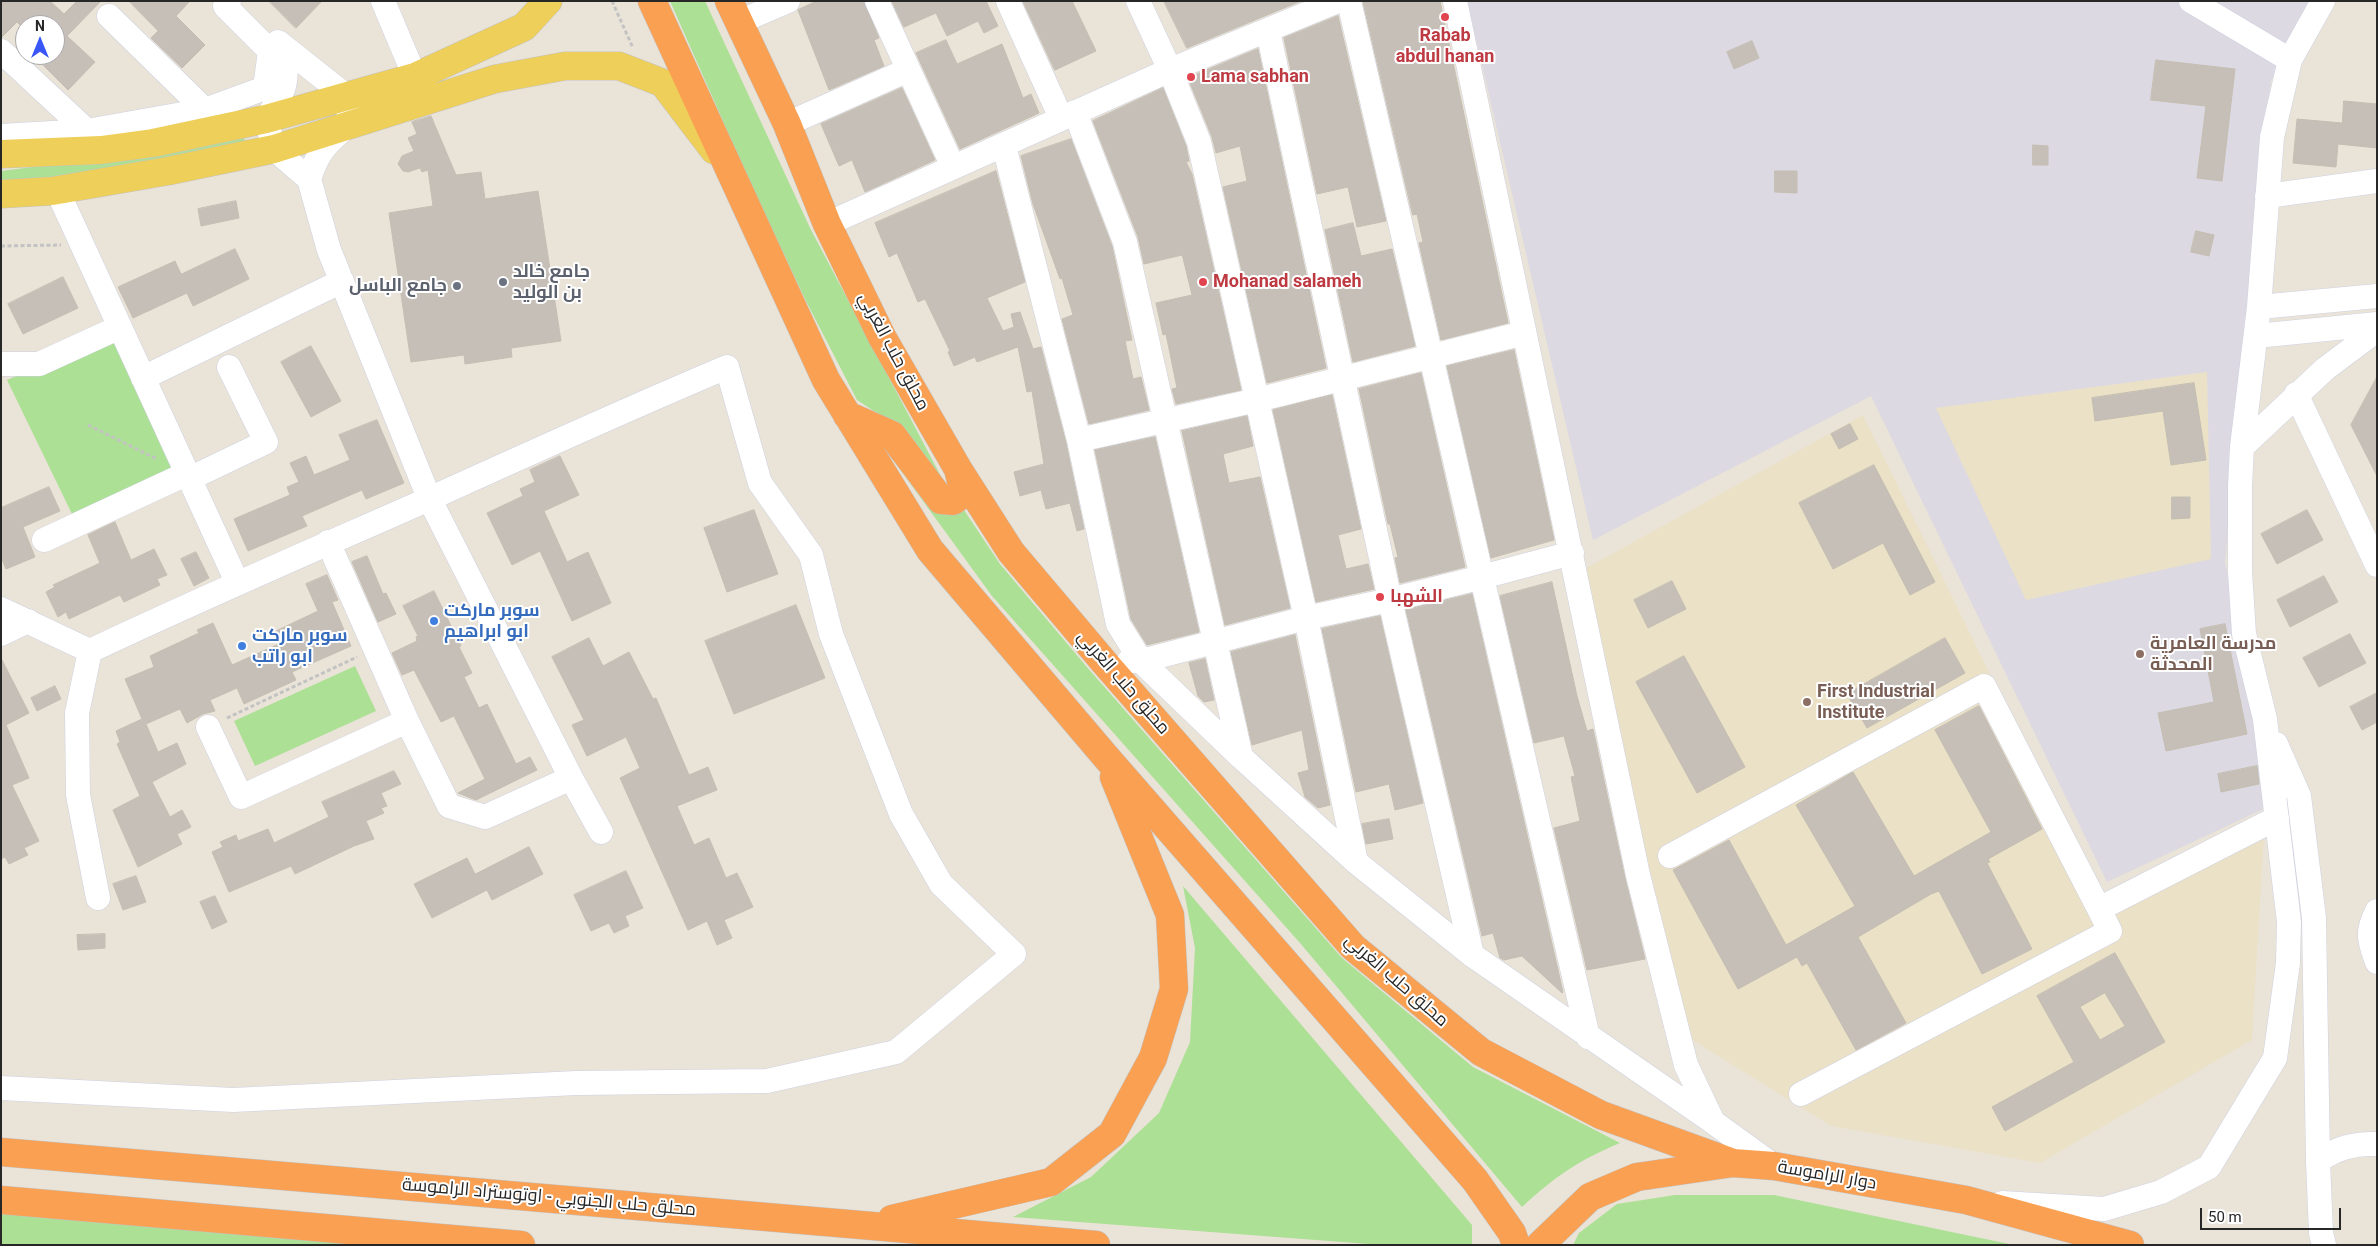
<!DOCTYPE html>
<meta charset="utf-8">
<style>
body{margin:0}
#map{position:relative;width:2378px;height:1246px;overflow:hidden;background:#eae3d8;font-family:Roboto,sans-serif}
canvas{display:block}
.frame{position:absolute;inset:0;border:2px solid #272727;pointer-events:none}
.north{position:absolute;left:15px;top:15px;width:50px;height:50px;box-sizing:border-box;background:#fff;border:1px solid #a9a9a9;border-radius:50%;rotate:0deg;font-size:14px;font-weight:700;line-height:20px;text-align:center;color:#272727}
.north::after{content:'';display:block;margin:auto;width:18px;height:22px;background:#3957f6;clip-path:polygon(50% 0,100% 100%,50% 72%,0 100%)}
.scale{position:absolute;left:2200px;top:1208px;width:141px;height:22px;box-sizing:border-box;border:2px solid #272727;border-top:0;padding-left:6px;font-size:15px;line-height:18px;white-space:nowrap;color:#272727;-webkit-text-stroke:4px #fff;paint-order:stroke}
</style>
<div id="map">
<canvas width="2378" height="1246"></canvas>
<div class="frame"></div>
<div class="north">N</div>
<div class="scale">50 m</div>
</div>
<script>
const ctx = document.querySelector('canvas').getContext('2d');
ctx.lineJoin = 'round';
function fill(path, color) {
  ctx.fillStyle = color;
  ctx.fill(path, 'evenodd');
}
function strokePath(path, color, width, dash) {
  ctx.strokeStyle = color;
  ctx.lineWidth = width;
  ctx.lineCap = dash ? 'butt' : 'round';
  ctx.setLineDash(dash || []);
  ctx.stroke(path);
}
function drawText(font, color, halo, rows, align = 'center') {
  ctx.font = font + ' Roboto,Cairo,sans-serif';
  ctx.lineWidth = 4;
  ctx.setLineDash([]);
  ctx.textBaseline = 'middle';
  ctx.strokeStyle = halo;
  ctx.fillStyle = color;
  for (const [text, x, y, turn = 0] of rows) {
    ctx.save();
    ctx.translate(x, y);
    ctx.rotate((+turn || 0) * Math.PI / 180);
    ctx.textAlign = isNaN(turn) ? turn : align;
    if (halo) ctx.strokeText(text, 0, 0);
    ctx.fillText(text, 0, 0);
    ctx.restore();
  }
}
const industrial = new Path2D(`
 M1467,1h848l-44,80 -46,481 47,243 -165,77 -236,-486 -278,144z`);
const education = new Path2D(`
 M2207,372l4,187 -185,41 -90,-192z
 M1863,415l244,498 157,-79 -12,206 -212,123 -209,-37 -153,-95 -95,-461z`);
const green = new Path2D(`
 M670,1h35l105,227 135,256 -42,-54 -46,-30 -50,-97 -54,-114z
 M242,132l3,9c-80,19 -161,38 -244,41v-11l147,-19z
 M111,335l64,133 -102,48 -66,-136z
 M892,450l72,60 36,54 86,102 256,292 131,109 147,76c-43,18 -64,33 -98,64l-222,-264 -308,-347 -104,-143z
 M355,666l21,45 -121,55 -21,-45z
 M1183,886l289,339v20h-90l-369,-28 78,-40 68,-64 31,-71 5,-94z
 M1675,1195h99l240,50h-441l6,-12 38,-29z
 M1,1214l360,31h-360z`);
const building = new Path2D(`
 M1,1h49l14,13 13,-13h24l-34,35 28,26 -27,28 -35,-35h22v-30h-35l-3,-3 -16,16z
 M129,1h61l-14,15 29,29 -23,23 -31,-30 7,-7z
 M269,1h53l-26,27z
 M817,1h47l15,37 -5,2 10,26 -55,24 -31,-80z
 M892,1h94l12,25 -14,7 -6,-12 -31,15 -11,-23 -32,14z
 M1023,1h49l24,50 -41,19z
 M1164,1h137l-114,47z
 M1363,1h77l68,322 -67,17 -22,-97 4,-1 -6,-28 -4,1z
 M1338,16l48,205 -29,6 -9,-40 -31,7 -33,-156z
 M946,40l11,24 45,-20 21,54 8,-4 8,19 -79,36 -44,-96z
 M1752,41l7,17 -25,11 -7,-17z
 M1258,49l68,319 -59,15 -44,-196 24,-6 -7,-35 -24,7 -4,-16 -24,-59z
 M2156,60l79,9 -13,112 -25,-3 9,-72 -55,-6z
 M902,88l33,72 -70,32 -13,-32 -13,6 -18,-42z
 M1163,88l23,58 3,15 -3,1 6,12 49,216 -65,14 -4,-15 5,-1 -11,-54 -3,1 -7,-32 36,-8 -9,-37 -1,-3 -38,9 -6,-27 -45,-116z
 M2344,101l33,3v44l-39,-4 -2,23 -43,-4 4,-44 45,4z
 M431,116l25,59 25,-3 4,27 53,-8 23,150 -50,7 1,9 -47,7 -1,-9 -53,7 -22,-149 44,-7 -5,-36 -6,2 -2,-4 -12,4 -5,-1 -5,-7 4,-8 12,-5 -6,-13 9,-4 -5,-12z
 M1071,139l41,107 20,94 -7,1 8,38 8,-2 8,33 -60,14 -27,-105 11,-4 -11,-37 -2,1 -27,-75 -12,-48z
 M2033,145l15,1v19h-15z
 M996,171l29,111 -38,16 16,33 11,-4 -3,-13 9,-2 13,37 8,-2 25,96 18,86 -7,2 -7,-28 -24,6 -5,-19 -21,6 -6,-24 30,-8 -12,-73 -5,1 -9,-45 -41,15 -2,-5 -21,9 -6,-14 2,-1 -25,-52 -7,3 -21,-49 -8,4 -14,-34z
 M1775,171h22v22l-22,-1z
 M236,201l3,17 -38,8 -3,-17z
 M1353,223l8,33 31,-7 23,97 -62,16 -28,-132z
 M2196,231l18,4 -5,21 -18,-4z
 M235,249l14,30 -56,27 -6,-13 -54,25 -15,-31 57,-26 6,13z
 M63,277l15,31 -55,26 -15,-30z
 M311,346l30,55 -30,16 -30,-55z
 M1514,350l40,190 -63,18 -44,-192z
 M1421,373l44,194 -65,16 -5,-25 3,-1 -1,-4 -7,-29h-2l-29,-135z
 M2377,377v99l-26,-51z
 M2194,383l12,77 -35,5 -8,-54 -68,10 -3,-23z
 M1332,395l29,134 -23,6 8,34 22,-5 6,25 -58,13 -43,-192z
 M1247,416l6,30 -30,8 6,29 31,-6 30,131 -65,17 -43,-194z
 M377,420l27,63 -38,16 -4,-9 -60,26 5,10 -59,25 -14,-32 56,-24 -3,-8 12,-5 -9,-19 16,-7 8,19 36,-15 -11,-25z
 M1850,424l8,15 -19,10 -8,-15z
 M1155,437l44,195 -52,13 -16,-26 -36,-169z
 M560,456l19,39 -35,16 23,51 21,-10 23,51 -39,18 -32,-70 -28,14 -25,-52 36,-17 -3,-7 15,-7 -5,-12z
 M1874,465l61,117 -25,13 -27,-52 -50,26 -34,-66z
 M49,487l11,24 -37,16 12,30 -29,12 -5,-12v-49z
 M2172,497h18v21l-18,1z
 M754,510l24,64 -51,18 -23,-64z
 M2307,510l16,30 -46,24 -16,-30z
 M115,522l16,38 23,-11 13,26 -10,4 3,6 -36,17 -4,-7 -51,24 -3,-7 -8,5 -12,-25 9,-5 -2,-2 47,-22 -12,-28z
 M196,552l13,26 -15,8 -13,-27z
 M367,556l16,38 3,-1 10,21 -18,8 -26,-60z
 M327,575l11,25 -6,2 19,44 -59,26 4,8 -52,24 -7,-16 -27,12 5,11 -12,3 -16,9 -7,-14 -34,15 12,28 19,-9 9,21 -34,18 18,35 12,-7 9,17 -14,7 5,10 -44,23 -25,-57 27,-14 -23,-52 3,-2 -4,-11 26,-12 -17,-40 29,-12 -4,-11 49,-23 -2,-3 16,-7 19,42 49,-22 -5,-12 42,-20 -12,-27z
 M2324,576l14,26 -48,25 -13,-27z
 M1672,581l14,28 -38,19 -14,-28z
 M1552,582l25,114 10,35 6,-2 32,149 20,81 -58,11 -33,-142 26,-7 -9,-44 4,-1 -11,-40 -30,7 -34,-147z
 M434,591l27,55 -2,1 13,26 -8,4 15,31 8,-4 29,60 14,-7 7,13 -61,30 -18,-7 27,-14 -31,-63 -13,6 -27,-52 -12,5 -10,-22 25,-12 -1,-4 2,-1 -15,-30z
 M1472,594l91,398 -1,1 -40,-37 -18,4 -4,-2 -7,-25 -11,3 -76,-326z
 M796,605l29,73 -91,36 -29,-73z
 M1380,616l43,187 -28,7 -6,-26 -33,8 -34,-163z
 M2225,624l22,110 -81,17 -8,-38 56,-11 -14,-73z
 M2350,634l16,29 -47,24 -16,-29z
 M1295,635l35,170 -12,3 -13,-11 -7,-24 11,-3 -7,-40 -50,15 -21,-93z
 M589,638l14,28 26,-14 24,47 3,-1 33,77 19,-8 9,23 -40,16 17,39 15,-7 17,40 11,-5 16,34 -29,13 8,18 -15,7 -10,-24 -19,9 -68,-152 20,-10 -14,-31 -39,19 -15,-31 12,-5 -32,-63z
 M1945,638l20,35 -98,55 -20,-34z
 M1684,656l61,111 -48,26 -61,-111z
 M1,658l28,55 -23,12 23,53 -17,7 27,56 -15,7 4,7 -19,9 -4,-7 -4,2z
 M1205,659l9,41 -10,2 -6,-6 -9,-33z
 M55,686l6,13 -24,12 -6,-13z
 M2377,693v29l-15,8 -12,-23z
 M1979,706l63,123 -54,30 2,3 -3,1 45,86 -50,25 -43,-83 -8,3 -73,43 48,86 -50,27 -49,-87 -5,3 -5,-9 -59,32 -65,-119 56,-30 57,105 69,-39 -59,-101 57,-33 61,104 77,-44 -56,-102z
 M2257,766l2,18 -38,8 -3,-18z
 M394,771l7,13 -20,9 6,13 -6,2 3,5 -18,8 8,18 -20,7 -59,28 -4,-8 -62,26 -17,-40 11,-5 -3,-5 16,-7 2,6 30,-12 6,14 55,-26 -7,-15z
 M1389,819l4,20 -27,5 -4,-20z
 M529,847l14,27 -51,26 -5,-10 -55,28 -18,-34 53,-26 8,16z
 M626,871l17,37 -18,8 4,10 -15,7 -5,-10 -18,8 -17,-36z
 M136,876l10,26 -23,8 -10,-26z
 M215,896l12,26 -15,7 -12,-27z
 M105,934v14l-27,2 -1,-15z
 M2115,953l50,89 -160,89 -13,-24 82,-45 -37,-66zM2105,993l20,33 -25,14 -20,-33z`);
const path = new Path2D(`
 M612,1l21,47
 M1,246l60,-1
 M88,425l69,34
 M227,718l130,-61`);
const minor = new Path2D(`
 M383,1l32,76
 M877,1l76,166
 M1008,1l53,117
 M1138,1l32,69 29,72 107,476 50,244
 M1349,1l239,1036
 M1455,1l183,874 48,190 27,57 61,44
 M2191,1l99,59
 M109,16l96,94
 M739,22l49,-21
 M1268,31l122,569 82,355
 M278,42l68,54 4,28c-23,18 -32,27 -41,55
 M282,45c8,36 4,44 -16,74l8,30 35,30 20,71 100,248 142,280 30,54
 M1,51l86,80
 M1075,112l50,130 116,515
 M787,124l121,-54
 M1,136l86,-5 118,-21 60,-22 5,-37 -45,-45 4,-5
 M1004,146l75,294 39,184 23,37 100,96 115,105 116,93 241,167
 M57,190l180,392
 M2267,196l110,-15
 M827,224l343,-154 168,-69
 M2259,307l118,-11
 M2256,336l121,-12
 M1,364h38l81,-37
 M143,378l199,-97
 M2296,394l81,171
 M1079,440l178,-40 267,-67
 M2242,447l83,-78 52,-39
 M189,479l77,-37 -37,-75
 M44,540l142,-66
 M328,542l79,179 42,85 36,11 86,-39
 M1,609l89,42c112,-53 226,-102 339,-152 99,-45 198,-90 298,-132l33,116 51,72 20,79 70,180 40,70 73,70 -118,98 -129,29 -191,2 -343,17 -232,-12
 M1,634l27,-13
 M90,651l-13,62 1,82 20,103
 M1129,661h12l165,-43 84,-18 92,-23 90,-24
 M208,727l33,70 166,-76
 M2276,744l23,52 15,122 4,243 3,72 3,12
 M1670,856l314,-170 115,223 178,-91
 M2377,911c-11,21 -8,30 0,51
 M1801,1094l309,-163 -11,-22
 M2318,1161c19,-13 36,-18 59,-17
 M2002,1203l102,6 57,-17 48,-25 66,-109 13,-95 1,-41 -24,-203 -21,-85 -4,-62v-86l2,-39 17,-140 13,-170 18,-77 33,-59`);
const major = new Path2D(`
 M1,154l100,-4 52,-7 113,-24 149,-42 109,-50 24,-26
 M1,194l51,-3 116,-20 106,-22 221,-70 70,-13h54l44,17 51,67`);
const highway = new Path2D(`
 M652,1l174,379 104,170 176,207 369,423 37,53 4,12
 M729,1l58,123 40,100 55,113 76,132 53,83 93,110 249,285 128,105 120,63 132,48
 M847,415l45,20 49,65 12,1 11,-8 -6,-24
 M1,1152l1095,93
 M1,1200l520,45
 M892,1219l159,-37 61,-48 41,-76 21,-69 -4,-74 -56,-138
 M1540,1245l50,-48 47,-20 96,-14 41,3 192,34 164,45`);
const markers = [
 [1445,17,5,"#e0444e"],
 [1191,77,5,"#e0444e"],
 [503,282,5,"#6b7280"],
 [1203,282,5,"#e0444e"],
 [457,286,5,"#6b7280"],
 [1380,597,5,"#e0444e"],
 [434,621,5,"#3f7fe0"],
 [242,646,5,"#3f7fe0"],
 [2140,654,5,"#8d6e63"],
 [1807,702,5,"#8d6e63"]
];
const healthNames = [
 ["Rabab",1445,36,"center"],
 ["abdul hanan",1445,57,"center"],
 ["Lama sabhan",1201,77],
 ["Mohanad salameh",1213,282],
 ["الشهبا",1390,597]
];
const worshipNames = [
 ["جامع خالد",513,272],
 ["بن الوليد",513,293],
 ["جامع الباسل",447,286,"right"]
];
const streetNames = [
 ["محلق حلب الغربي",893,352,62],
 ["محلق حلب الغربي",1123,683,49],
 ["محلق حلب الغربي",1396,981,41],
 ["دوار الراموسة",1827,1176,10],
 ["محلق حلب الجنوبي - اوتوستراد الراموسة",549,1198,5]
];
const shopNames = [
 ["سوبر ماركت",444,611],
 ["ابو ابراهيم",444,632],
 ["سوبر ماركت",252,636],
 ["ابو راتب",252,657]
];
const educationNames = [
 ["مدرسة العامرية",2150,644],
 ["المحدثة",2150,665],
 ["First Industrial",1817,692],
 ["Institute",1817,713]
];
fill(industrial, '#dcd9e2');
fill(education, '#ebe1c7');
fill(green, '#ace095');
fill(building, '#c5bfb8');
strokePath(building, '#c4beb2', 1);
strokePath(minor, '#ced1e0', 25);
strokePath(major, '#c3c3c3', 29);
strokePath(highway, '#c3c3c3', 29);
strokePath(path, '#c3c3c3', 3, [4, 2.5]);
strokePath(minor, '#fff', 24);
strokePath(major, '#edcf5a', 28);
strokePath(highway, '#faa052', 28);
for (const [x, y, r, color] of markers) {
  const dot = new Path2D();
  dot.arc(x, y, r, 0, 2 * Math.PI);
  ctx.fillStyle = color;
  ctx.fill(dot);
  strokePath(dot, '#fff', 2);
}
drawText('bold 18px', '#be3a42', '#fff', healthNames, 'left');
drawText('bold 18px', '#5b616d', '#fff', worshipNames, 'left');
drawText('18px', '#272727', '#fff', streetNames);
drawText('bold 18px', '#366cbe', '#fff', shopNames, 'left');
drawText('bold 18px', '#785e54', '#fff', educationNames, 'left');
</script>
